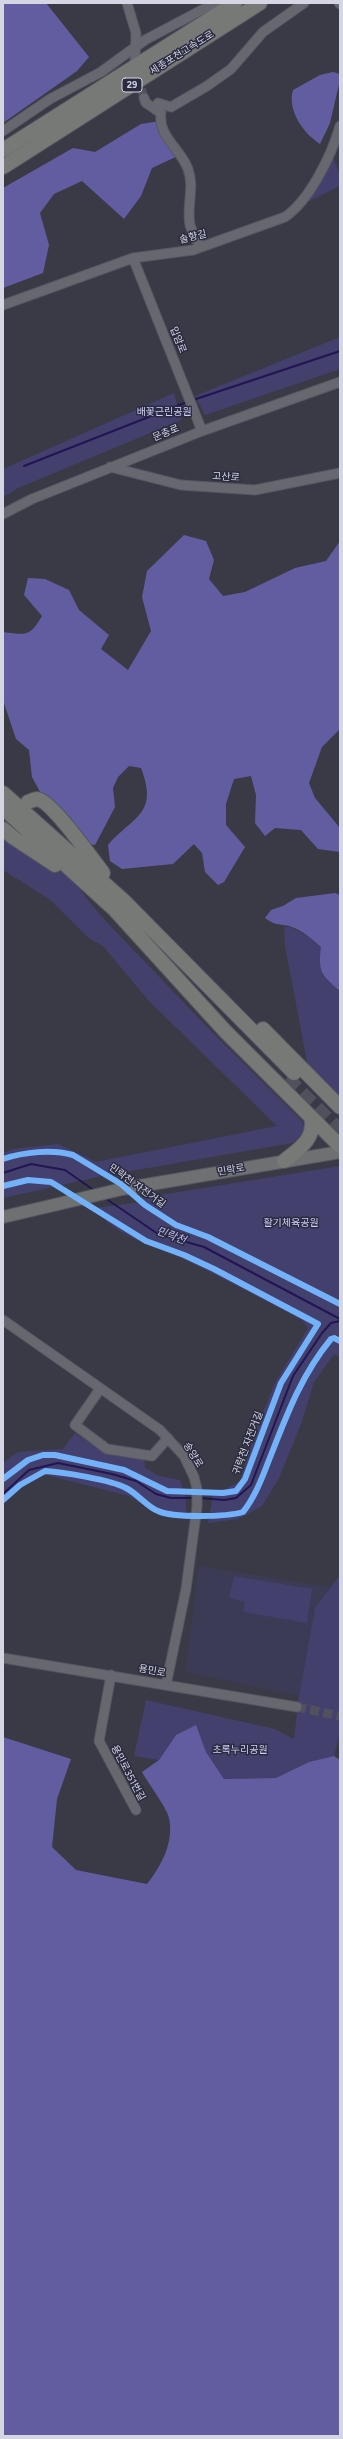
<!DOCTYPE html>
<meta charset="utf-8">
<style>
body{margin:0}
#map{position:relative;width:343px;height:2439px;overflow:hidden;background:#3a3a46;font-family:Figtree,sans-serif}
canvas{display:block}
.frame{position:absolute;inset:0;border:4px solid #d5d6e4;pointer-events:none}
</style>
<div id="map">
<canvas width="343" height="2439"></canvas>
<div class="frame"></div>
</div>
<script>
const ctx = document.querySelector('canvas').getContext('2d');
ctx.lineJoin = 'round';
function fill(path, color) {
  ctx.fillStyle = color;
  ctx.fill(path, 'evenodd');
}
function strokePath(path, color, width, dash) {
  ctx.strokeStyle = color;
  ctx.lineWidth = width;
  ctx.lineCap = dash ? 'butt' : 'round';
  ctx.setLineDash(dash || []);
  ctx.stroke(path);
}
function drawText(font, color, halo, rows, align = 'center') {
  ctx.font = font + ' Figtree,"Noto Sans KR",sans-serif';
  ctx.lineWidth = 3;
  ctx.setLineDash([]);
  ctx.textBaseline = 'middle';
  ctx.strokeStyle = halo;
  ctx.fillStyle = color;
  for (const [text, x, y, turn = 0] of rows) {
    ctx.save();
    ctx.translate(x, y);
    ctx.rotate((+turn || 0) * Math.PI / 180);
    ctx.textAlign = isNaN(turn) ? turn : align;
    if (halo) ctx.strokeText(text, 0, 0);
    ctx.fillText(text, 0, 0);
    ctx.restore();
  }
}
const built = new Path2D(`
 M199,1566l131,21 -15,21 -16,88 -114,-24z`);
const green = new Path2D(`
 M332,156l8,18v12l-41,20z
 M340,337v32l-135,46 -10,-19z
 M174,393l7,27 -163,68 -15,9v-28z
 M3,817l64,56 33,42 114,119 87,86 4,7 -2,7 -11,9 -190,33 -99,22v-45l10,-4 45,-5 38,18 181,-36 -129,-126 -45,-54 -14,-8 -40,-39 -46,-29z
 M284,927h6l20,10 11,10 6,33 13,11v109l-32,-33 -23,-121z
 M340,1166v191l-6,-3 -20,28 -13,42 -22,54 -17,28 -24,13 -30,4 6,-33 12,-1 14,-8 17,-54 18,-44 33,-55 -6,-8c-38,-20 -75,-40 -114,-59 -28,-14 -75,-24 -93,-53l46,-6 1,-4z
 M75,1433l29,20 40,7 1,8 14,8 21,4 6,18v21l-25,-3 -32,-20 -82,-21c-17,2 -31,17 -44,28v-40l15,-11 45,-3z
 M340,1575v157l-6,24 -25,6 -33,16 -52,1 -18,-27 -10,-26 -20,9 -17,25 -25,-4 12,-56 129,29 19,10 5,-43 16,-88z
 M234,1576l78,13 -5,34 -64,-11 2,-10 -16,-4z`);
const forest = new Path2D(`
 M3,3h43l43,54 -12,14 -74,52z
 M333,72l7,2v6l-10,43 -10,21c-17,-11 -33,-34 -27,-54l27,-15z
 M160,121l20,34 -28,13 -11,28 -17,23 -42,-38 -28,13 -14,19 9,32 -6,28 -40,15v-100l70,-40 22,4 46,-28z
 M184,535l22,6 8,19 -5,19 14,17 22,-4 50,-24 31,-7 14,-20v188l-18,18 -13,36 6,15 25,30v24l-22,-3 -17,-19 -26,-2 -10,8 -10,-13 1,-28 -5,-19 -17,3 -8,25v21l19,22 -21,35 -6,3 -13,-13 -3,-19 -8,-9 -21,20 -51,5 -12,-8 -2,-16c25,-29 51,-30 33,-77l-12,-2 -11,11 -5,11 2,19 -20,38 -11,-2 -39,-42 -13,-24 -3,-27 -13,-11 -13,-39v-68c23,3 27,5 39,-16l-18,-21 4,-17 17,1 24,11 10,20 30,25 -8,14 27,21 23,-39 -9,-34 5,-26z
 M335,893l5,2v96c-19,-16 -22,-20 -19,-44 -9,-8 -18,-16 -29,-20 -12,-4 -15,0 -27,-9l6,-8 12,-4 13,-8z
 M196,1725l10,27 18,27 52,-1 33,-16 25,-6 6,4v676h-337v-699l68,22 -14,40 -5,48 24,23 71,14c15,-19 27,-42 22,-66 -2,-10 -21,-35 -27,-46l17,-12 17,-25z`);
const stream = new Path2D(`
 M193,400l147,-49
 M24,466l163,-64
 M3,1173l28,-9 34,6 30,21
 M105,1198l53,36 46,13 136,72
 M3,1494l26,-24 29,-7 54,11 24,7 20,13 15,4h24
 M200,1498l24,2 12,-2 15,-13 42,-109 29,-43 9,-10 9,-2`);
const minorTunnel = new Path2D(`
 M138,76l6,22
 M297,1707l43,9`);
const highwayTunnel = new Path2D(`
 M287,1078l53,53`);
const minor = new Path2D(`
 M127,3l9,30 -1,27
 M339,3l1,1
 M144,98l2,5 15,10c-3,24 19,35 27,56 7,19 -2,37 2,56 2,7 7,15 10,22
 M156,110l2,-7 13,4 36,-21 24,-17 32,-37 41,-29
 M3,131l47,-32 51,-27 44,-32 70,-37
 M133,258l69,173
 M3,305l130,-47 60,-8 92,-33c25,-17 47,-63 55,-91
 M110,467l71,18 74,5 85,-17
 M3,514l29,-15 170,-68 138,-49
 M3,1320l157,110 24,26 10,21 3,12v18l-11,82 -20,96
 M100,1389l-25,36 32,24 45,7 16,-18
 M3,1658l294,49
 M111,1675l-12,66 37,69`);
const major = new Path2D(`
 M3,1217l119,-28 218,-37`);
const highway = new Path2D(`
 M3,150l232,-147
 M3,167l257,-164
 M3,793l121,108 170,172
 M28,802c3,-1 7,-3 9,-3 15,2 56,61 66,74
 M3,808l111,101 111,122 115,115
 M3,829l11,9 41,27
 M263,1029l77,78
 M284,1161c15,-12 32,-22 27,-44`);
const cycleway = new Path2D(`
 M3,1159c21,-7 49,-10 70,-4l48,29 24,21 31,20 32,12 132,67
 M3,1186l25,-6 23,2 95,59 38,14 30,14 104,55 -37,59 -36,96 -9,12 -13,2 -56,-2 -43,-21 -69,-15h-12l-15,5 -25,19
 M3,1500l17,-15 25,-14c18,1 66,9 81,17 12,6 21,19 32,23 14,7 69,6 85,1 13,-16 20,-37 28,-57 16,-41 31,-81 60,-116l3,-1 6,3`);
const shields = [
 [132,85,20]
];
const shieldNames = [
 ["29",132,85]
];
const streetNames = [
 ["세종포천고속도로",182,53,-32],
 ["솔향길",193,237,-14],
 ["입암로",178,340,68],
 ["문충로",166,433,-22],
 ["고산로",226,477,3],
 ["민락로",231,1170,-10],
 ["민락천 자전거길",137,1186,36],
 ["귀락천 자전거길",248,1443,-69],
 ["송양로",193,1455,58],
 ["용민로",152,1671,11],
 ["용민로351번길",128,1773,62]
];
const parkNames = [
 ["배꽃근린공원",164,412],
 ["활기체육공원",291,1223],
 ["초록누리공원",240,1750]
];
const waterNames = [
 ["민락천",171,1236,20]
];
fill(built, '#3b3b55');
fill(green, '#43406d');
fill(forest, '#625da1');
strokePath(stream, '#221554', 2);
strokePath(minorTunnel, '#51515e', 9, [9, 4.5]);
strokePath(highwayTunnel, '#51515e', 14, [14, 7]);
strokePath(minor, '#555661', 11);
strokePath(major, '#555661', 14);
strokePath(highway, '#555661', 16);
strokePath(minor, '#676770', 9);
strokePath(major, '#6e7071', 12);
strokePath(highway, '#767976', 14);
strokePath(cycleway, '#73b2f8', 6);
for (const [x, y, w] of shields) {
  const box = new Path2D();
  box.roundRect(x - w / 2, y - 7, w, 14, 3);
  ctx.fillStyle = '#2b2b40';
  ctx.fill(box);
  strokePath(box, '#d5d6e4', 1);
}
drawText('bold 9px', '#d5d6e4', null, shieldNames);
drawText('10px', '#d5d6e4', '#2b2b40', streetNames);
drawText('10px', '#cecff9', '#2b2b40', parkNames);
drawText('italic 11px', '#c0c0ff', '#2b2b40', waterNames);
</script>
